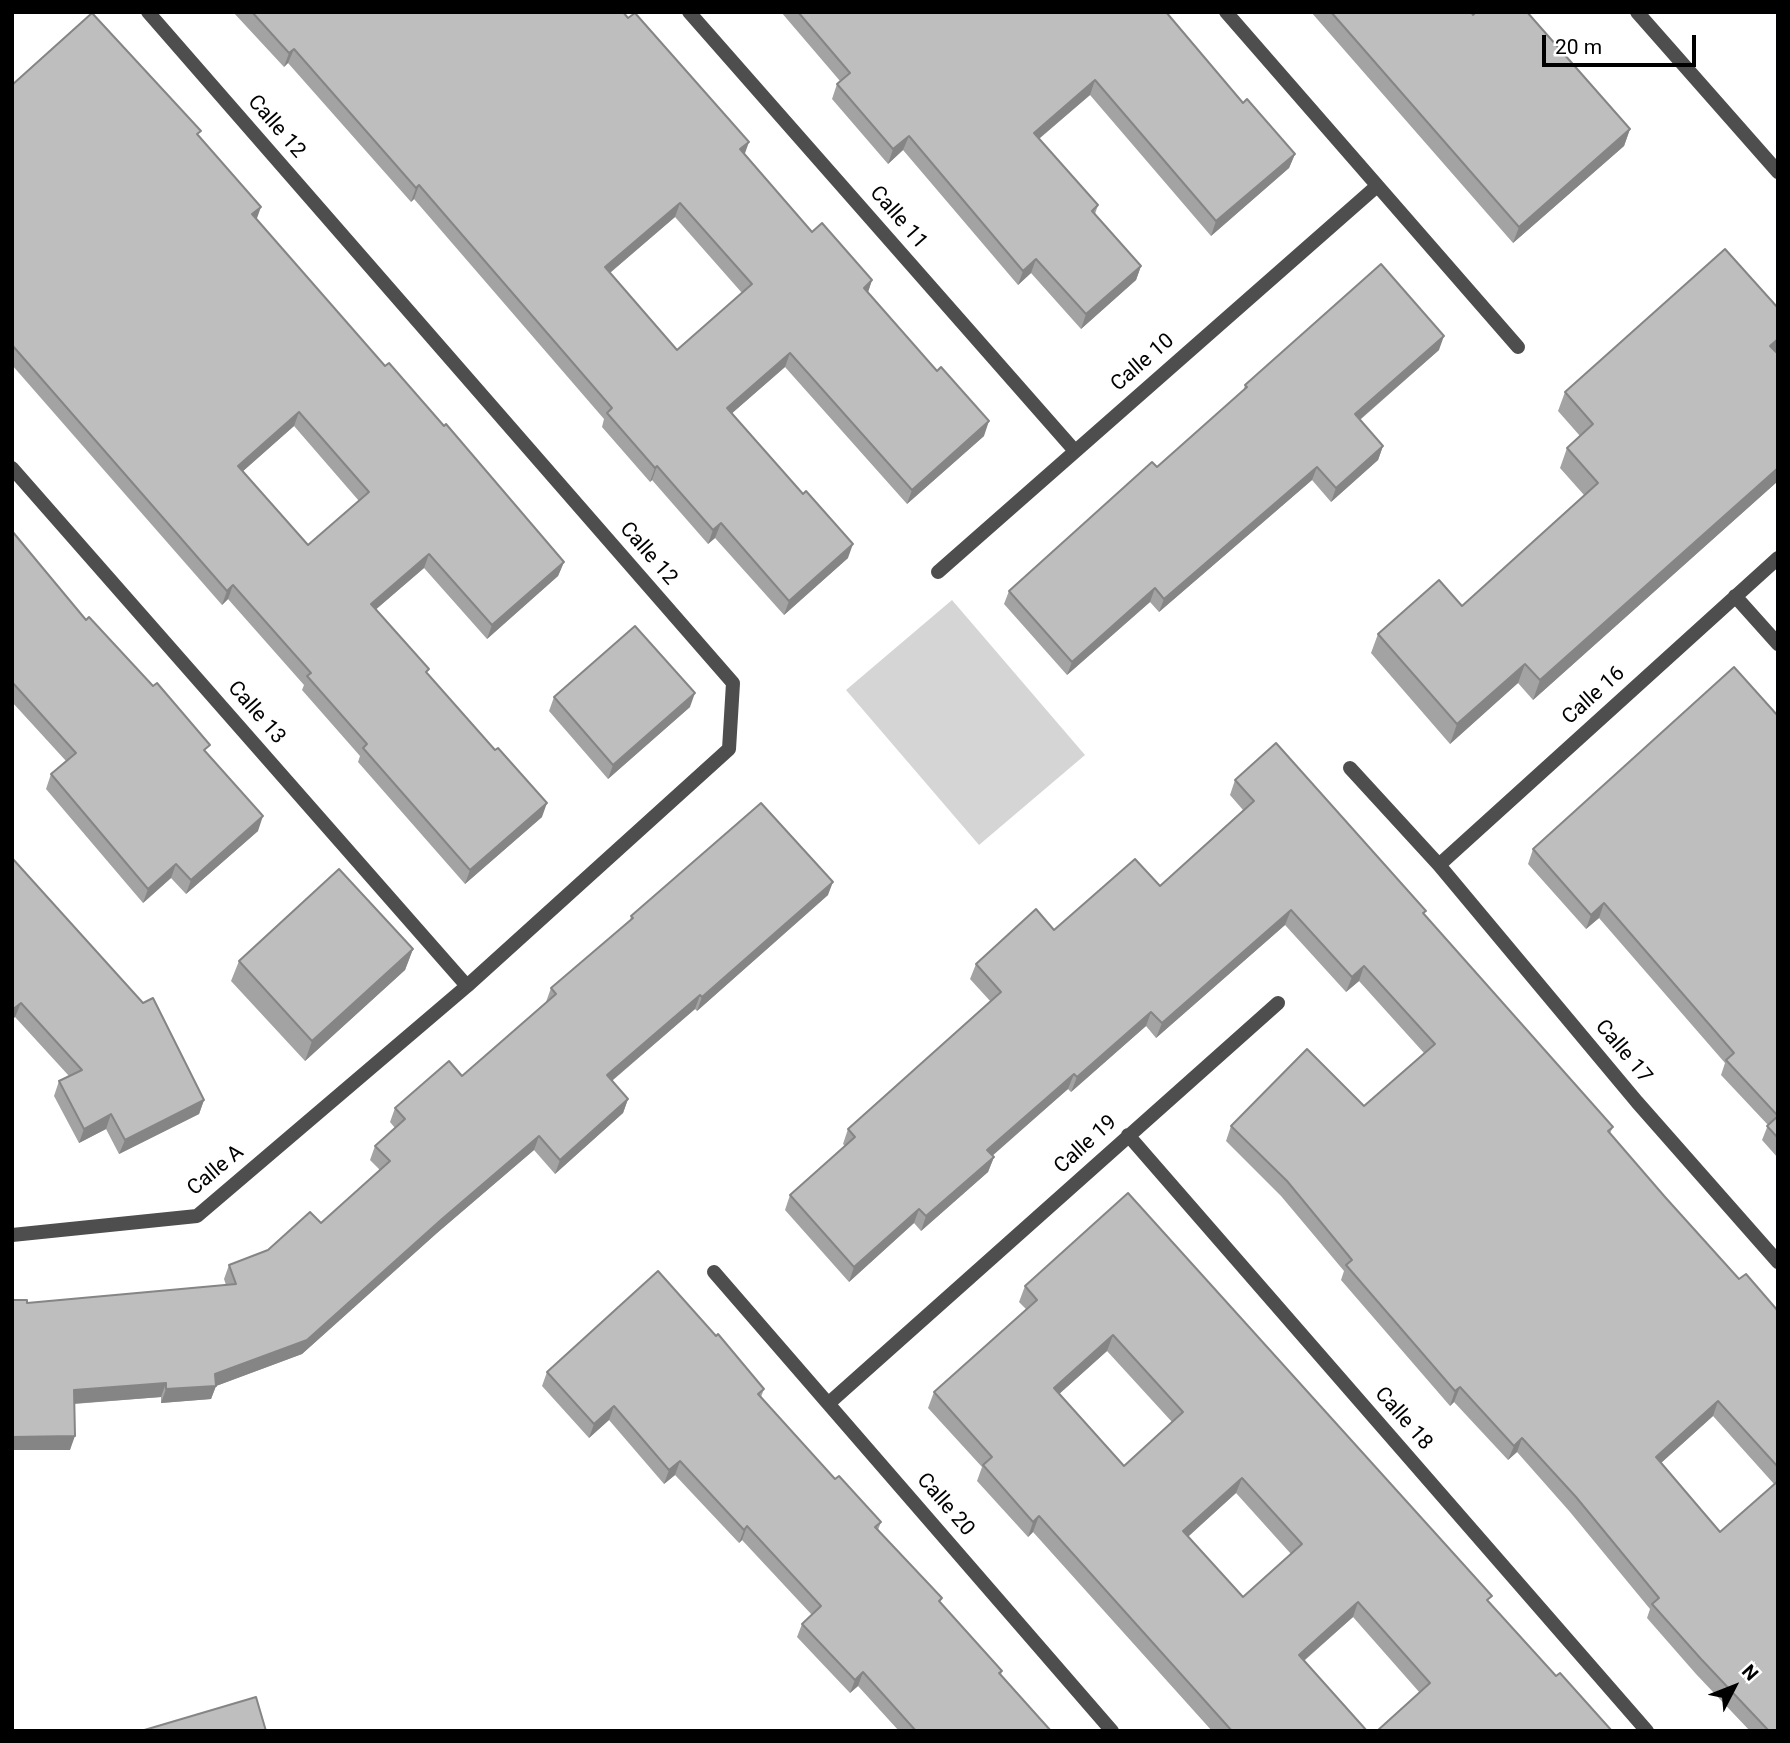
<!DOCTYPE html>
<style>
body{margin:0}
#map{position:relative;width:1790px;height:1743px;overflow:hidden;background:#fff;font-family:Roboto,sans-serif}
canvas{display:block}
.frame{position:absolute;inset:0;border:14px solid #000;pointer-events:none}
.north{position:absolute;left:1699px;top:1652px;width:70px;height:70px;-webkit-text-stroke:5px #fff;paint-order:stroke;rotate:48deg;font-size:19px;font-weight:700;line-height:28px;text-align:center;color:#000}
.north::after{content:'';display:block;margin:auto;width:24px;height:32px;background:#000;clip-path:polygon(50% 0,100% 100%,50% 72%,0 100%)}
.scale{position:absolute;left:1542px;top:35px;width:154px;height:32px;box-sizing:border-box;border:4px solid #000;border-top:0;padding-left:9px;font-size:21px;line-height:24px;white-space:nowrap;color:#000;-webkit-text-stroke:5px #fff;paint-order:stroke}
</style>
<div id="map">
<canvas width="1790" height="1743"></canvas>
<div class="frame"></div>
<div class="north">N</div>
<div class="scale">20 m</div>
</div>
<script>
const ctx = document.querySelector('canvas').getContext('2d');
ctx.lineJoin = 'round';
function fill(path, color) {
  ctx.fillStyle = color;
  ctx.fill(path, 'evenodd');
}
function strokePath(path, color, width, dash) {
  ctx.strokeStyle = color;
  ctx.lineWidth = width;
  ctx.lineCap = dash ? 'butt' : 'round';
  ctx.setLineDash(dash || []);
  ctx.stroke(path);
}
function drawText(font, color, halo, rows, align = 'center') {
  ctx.font = font + ' Roboto,sans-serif';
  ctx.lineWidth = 7;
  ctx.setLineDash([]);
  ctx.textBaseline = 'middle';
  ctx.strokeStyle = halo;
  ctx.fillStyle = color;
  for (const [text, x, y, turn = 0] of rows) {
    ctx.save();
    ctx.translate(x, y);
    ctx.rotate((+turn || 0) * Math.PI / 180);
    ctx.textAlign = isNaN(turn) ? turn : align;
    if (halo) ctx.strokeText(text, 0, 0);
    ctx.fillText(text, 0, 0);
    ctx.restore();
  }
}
const green = new Path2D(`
 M952,600l133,155 -106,90 -133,-155z`);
const minor = new Path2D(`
 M689,12l386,439
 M1226,12l292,335
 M12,468l455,518
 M938,572l439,-386
 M1735,596l43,48
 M1350,768l89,97 198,237 141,160
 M1439,865l339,-307
 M1128,1135l519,596
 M12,1235l185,-19 270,-230 262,-237 4,-66 -585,-671
 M714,1272l398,459
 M829,1403l449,-400`);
const tertiary = new Path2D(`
 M1637,12l141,160`);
const wall = new Path2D(`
 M233,12h390l121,142 68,78 60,48 -4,12 116,144 -77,68 -122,-137 -53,46 116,145 -64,57 -69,-77 -7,6 -56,-64 -2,2 -48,-55 2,-8 -190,-220 -3,3 -123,-139 -4,4zM675,217l67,76 -65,57 -67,-77z
 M781,12h385l77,91 52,51 -6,14 -78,68 -121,-141 -51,44 59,66 -3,9 46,52 -5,14 -55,49 -50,-56 -13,12 -115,-135 -15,14 -56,-65 5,-15 3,-3z
 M1311,12h160l159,117 -6,17 -111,97z
 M12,85l187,51 58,84 128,146 179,196 -6,14 -71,63 -63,-71 -48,41 166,208 -77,67 -107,-122 2,-6 -58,-66 2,-5 -76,-86 -6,6 -210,-240zM294,426l65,75 -51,44 -65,-74z
 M1439,350l-79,70 23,26 -5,14 -47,42 -19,-22 -153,132 -9,-10 -83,73 -63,-71 5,-13 148,-124 86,-75 2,-7z
 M1777,353l1,1v127l-245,219 -15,-17 -68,61 -79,-91 7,-19 84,-28 122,-111 -24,-27 7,-20 13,-12 -22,-25 7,-19z
 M12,531l74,89 121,133 51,78 -72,63 -15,-16 -28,25 -97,-114 5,-15 15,-13 -54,-59z
 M554,697l136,10 -82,72 -59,-68z
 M1778,716v442l-16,-18 6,-15 -47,-50 4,-12 -126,-145 -13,11 -58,-65 5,-15z
 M1235,780l189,134 189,213 -3,6 55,64 74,82 39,32v420h-28l-54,-57 -49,-56 3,-9 -80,-97 -53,-60 -9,8 -54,-58 -4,4 -109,-126 3,-9 -63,-75 -55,-55 5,-15 133,-20 60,-53 -65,-72 -13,11 -61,-67 -129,113 -10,-12 -75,66 -3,-3 -76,66 2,2 -6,15 -67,59 -7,-8 -65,59 -64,-72 5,-15 55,-49 -2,-2 5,-15 143,-127 -21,-23 6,-15 78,-34 106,-44 83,-76 -13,-15zM1713,1416l61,68 -54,48 -59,-69z
 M12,858l192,242 -5,14 -80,40 -13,-25 -27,14 -25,-47 5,-15 10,-5 -54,-59z
 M828,895l-131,116 -2,-2 -83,72 16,18 -5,14 -68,61 -21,-24 -97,83 -135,121 -86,32 -5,13 -50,4v-6l-87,7 -4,46h-58v-150l15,3 199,-18 -2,-6 5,-14 39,-15 53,-27 59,-53 -10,-10 5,-14 20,-18 -5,-6 5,-14 67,-32 84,-74 5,-14 79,-67 1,-5z
 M413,949l-8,21 -100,91 -74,-80 8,-20z
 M1128,1193l361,409 67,74 56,55 -192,-38 -67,-76 -49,44 63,70h-155l-179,-199 -5,5 -51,-56 5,-14 -54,-59 6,-16 92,-83 -7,-7 6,-16zM1107,1351l65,71 -48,44 -65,-72zM1236,1493l55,61 -48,43 -55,-61z
 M547,1372l217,17 -3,8 74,82 46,43 -3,8 64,68 -2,5 62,68 -1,4 50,56h-152l-41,-45 -8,7 -53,-56 5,-13 10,-9 -70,-75 -3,3 -64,-68 -11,9 -55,-64 -20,18 -47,-52z`);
const shadedWall = new Path2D(`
 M294,49l-6,14 -4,4 5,-14z
 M1095,80l-5,15 -61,52 5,-14z
 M1630,129l-6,17 -111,97 6,-16z
 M909,136l-6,14 -15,14 5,-15z
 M749,142l-5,14 -4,-7z
 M1295,154l-6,14 -78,68 5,-15z
 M419,185l-5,14 -3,3 5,-14z
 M680,203l-5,14 -76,65 6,-15z
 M261,207l-5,14 -4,-7z
 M1036,259l-5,14 -13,12 5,-14z
 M1141,266l-5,14 -55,49 5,-15z
 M872,280l-5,15 -3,-7z
 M1444,336l-5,14 -89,78 5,-14z
 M1778,339v13l-15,13 7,-19z
 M790,353l-5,14 -63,55 5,-14z
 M299,412l-5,14 -61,54 5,-14z
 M989,421l-5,15 -77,68 5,-14z
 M1383,446l-5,14 -47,42 5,-14z
 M657,466l-5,14 -2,2 5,-14z
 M1317,467l-5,13 -153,132 5,-13z
 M1778,468v13l-245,219 7,-20z
 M721,523l-6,15 -7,6 5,-14z
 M853,544l-5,14 -64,57 5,-14z
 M429,554l-5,14 -58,50 5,-14z
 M564,562l-6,14 -71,63 5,-14z
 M233,585l-5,14 -6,6 5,-14z
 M1155,588l-5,14 -83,73 5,-13z
 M1525,664l-7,19 -68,61 7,-20z
 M695,693l-5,14 -82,72 5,-14z
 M547,803l-5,14 -77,67 5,-14z
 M263,816l-5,15 -72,63 5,-14z
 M176,864l-5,14 -28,25 5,-14z
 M833,882l-5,13 -131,116 5,-14z
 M1604,903l-5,15 -13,11 5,-14z
 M1291,910l-6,15 -129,113 6,-15z
 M413,949l-8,21 -100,91 7,-20z
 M1364,966l-5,15 -13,11 6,-15z
 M700,995l-5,14 -93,80 5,-14z
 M21,1003l-6,14 -3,3v-10z
 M1151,1012l-5,14 -75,66 6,-15z
 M1074,1074l-6,15 -86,76 5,-15z
 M628,1099l-5,14 -68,61 5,-14z
 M204,1100l-5,14 -80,40 6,-14z
 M111,1114l-5,15 -27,14 5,-14z
 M539,1136l-5,14 -97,83 -135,121 -86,32 -5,13 -50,4 5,-14 49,-15 227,-155z
 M994,1157l-6,15 -67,59 5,-15z
 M919,1209l-5,14 -65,59 5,-15z
 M1113,1335l-6,16 -59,53 6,-16z
 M166,1383l-5,14 -92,7 5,-14z
 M1460,1387l-6,15 -4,4 5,-15z
 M1718,1401l-5,15 -62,56 5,-15z
 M614,1406l-5,14 -20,18 5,-14z
 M75,1436l-5,14h-58v-13z
 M1522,1438l-5,14 -9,8 6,-14z
 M680,1461l-5,14 -11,9 5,-14z
 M1242,1478l-6,15 -58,53 5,-15z
 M1039,1516l-6,16 -5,5 5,-15z
 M747,1526l-5,14 -3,3 5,-13z
 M1358,1602l-5,15 -60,53 6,-15z
 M863,1672l-5,14 -8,7 5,-13z`);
const building = new Path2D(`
 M252,12h371l5,6 7,-5 114,129 -9,7 72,83 10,-9 50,57 -8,8 73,83 4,-4 48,54 -77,69 -122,-137 -63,55 76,86 3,-3 47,53 -64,57 -68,-78 -8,7 -56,-64 -2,2 -48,-55 5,-5 -193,-223 -3,3 -122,-139 -5,4zM680,203l72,81 -75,66 -72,-83z
 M798,12h368l77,91 4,-4 48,55 -79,67 -121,-141 -61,53 64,72 -6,6 49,55 -55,48 -50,-55 -13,12 -114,-135 -16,13 -56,-65 13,-11z
 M1331,12h140l2,3 3,-3h51l103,117 -111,98z
 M92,13l109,118 -4,3 64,73 -9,7 133,152 4,-3 55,63 2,-2 118,138 -72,63 -63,-71 -58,50 58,65 -3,3 69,78 3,-2 49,55 -77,67 -107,-122 4,-4 -60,-68 4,-3 -78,-88 -6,6 -215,-246v-260zM299,412l70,80 -61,53 -70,-79z
 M1725,249l53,59v31l-8,7 8,8v114l-238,212 -15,-16 -68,60 -79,-90 61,-54 23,26 136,-123 -31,-35 26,-24 -28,-32z
 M1381,264l63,72 -89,78 28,32 -47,42 -19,-21 -153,132 -9,-11 -83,74 -63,-71 143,-129 5,5 90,-80 -2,-2z
 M12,531l74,89 3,-3 64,69 4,-3 53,62 -6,5 59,66 -72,64 -15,-16 -28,25 -97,-115 25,-21 -64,-71z
 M635,626l60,67 -82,72 -59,-68z
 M1734,667l44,49v400l-52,-56 8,-7 -130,-150 -13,12 -58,-66z
 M1276,743l150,168 -3,2 190,214 -5,4 57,66 74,82 7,-5 32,37v156l-60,-66 -62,56 64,75 58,-51v250h-9l-68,-72 -49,-55 7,-6 -83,-101 -54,-59 -8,8 -54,-59 -5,4 -109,-126 6,-5 -65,-79 -56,-55 76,-77 57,57 71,-62 -71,-78 -12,11 -61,-67 -129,113 -11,-11 -74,65 -3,-3 -87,76 7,7 -68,59 -7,-7 -65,58 -64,-72 65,-58 -7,-8 153,-137 -25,-28 60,-55 18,21 81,-71 25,27 94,-85 -19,-21z
 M761,803l72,79 -131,115 -2,-2 -93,80 21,24 -68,61 -21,-24 -97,83 -135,121 -92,34 1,12 -50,3v-6l-92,7 1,46 -63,1v-137h15v3l209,-19 -7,-19 39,-15 42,-38 11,11 69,-62 -15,-15 30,-27 -10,-11 54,-47 13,15 94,-82 -5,-6 82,-70 -2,-2z
 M12,858l131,145 10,-5 51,102 -79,40 -14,-26 -27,15 -25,-48 23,-11 -61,-67 -9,7z
 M339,869l74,80 -101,92 -73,-80z
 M1778,1116v22l-11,-12z
 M1128,1193l364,403 -5,4 69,76 4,-3 52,58h-235l53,-48 -72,-81 -59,53 68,76h-135l-193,-215 -6,6 -50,-57 9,-8 -58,-65 103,-92 -12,-14zM1113,1335l70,77 -59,54 -70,-78zM1242,1478l60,66 -59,53 -60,-66z
 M658,1271l58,65 2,-2 46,55 -6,5 77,85 4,-3 42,46 -6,5 67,71 -3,3 63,70 -3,2 52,58h-135l-53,-59 -8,8 -53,-56 19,-18 -74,-80 -3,4 -64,-69 -11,9 -55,-64 -20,18 -47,-52z
 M256,1697l10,34h-125z`);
const streetNames = [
 ["Calle 12",276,127,49],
 ["Calle 11",898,218,49],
 ["Calle 10",1143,363,-41],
 ["Calle 12",648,554,49],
 ["Calle 16",1594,696,-42],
 ["Calle 13",256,713,49],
 ["Calle 17",1623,1052,50],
 ["Calle 19",1086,1145,-42],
 ["Calle A",216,1171,-40],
 ["Calle 18",1403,1419,49],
 ["Calle 20",945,1505,49]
];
fill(green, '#d5d5d5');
strokePath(minor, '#4e4e4e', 14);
strokePath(tertiary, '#4e4e4e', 14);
fill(wall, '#a3a3a3');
fill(shadedWall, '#858585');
fill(building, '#bebebe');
strokePath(building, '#858585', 2);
drawText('21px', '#000', '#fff', streetNames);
</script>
